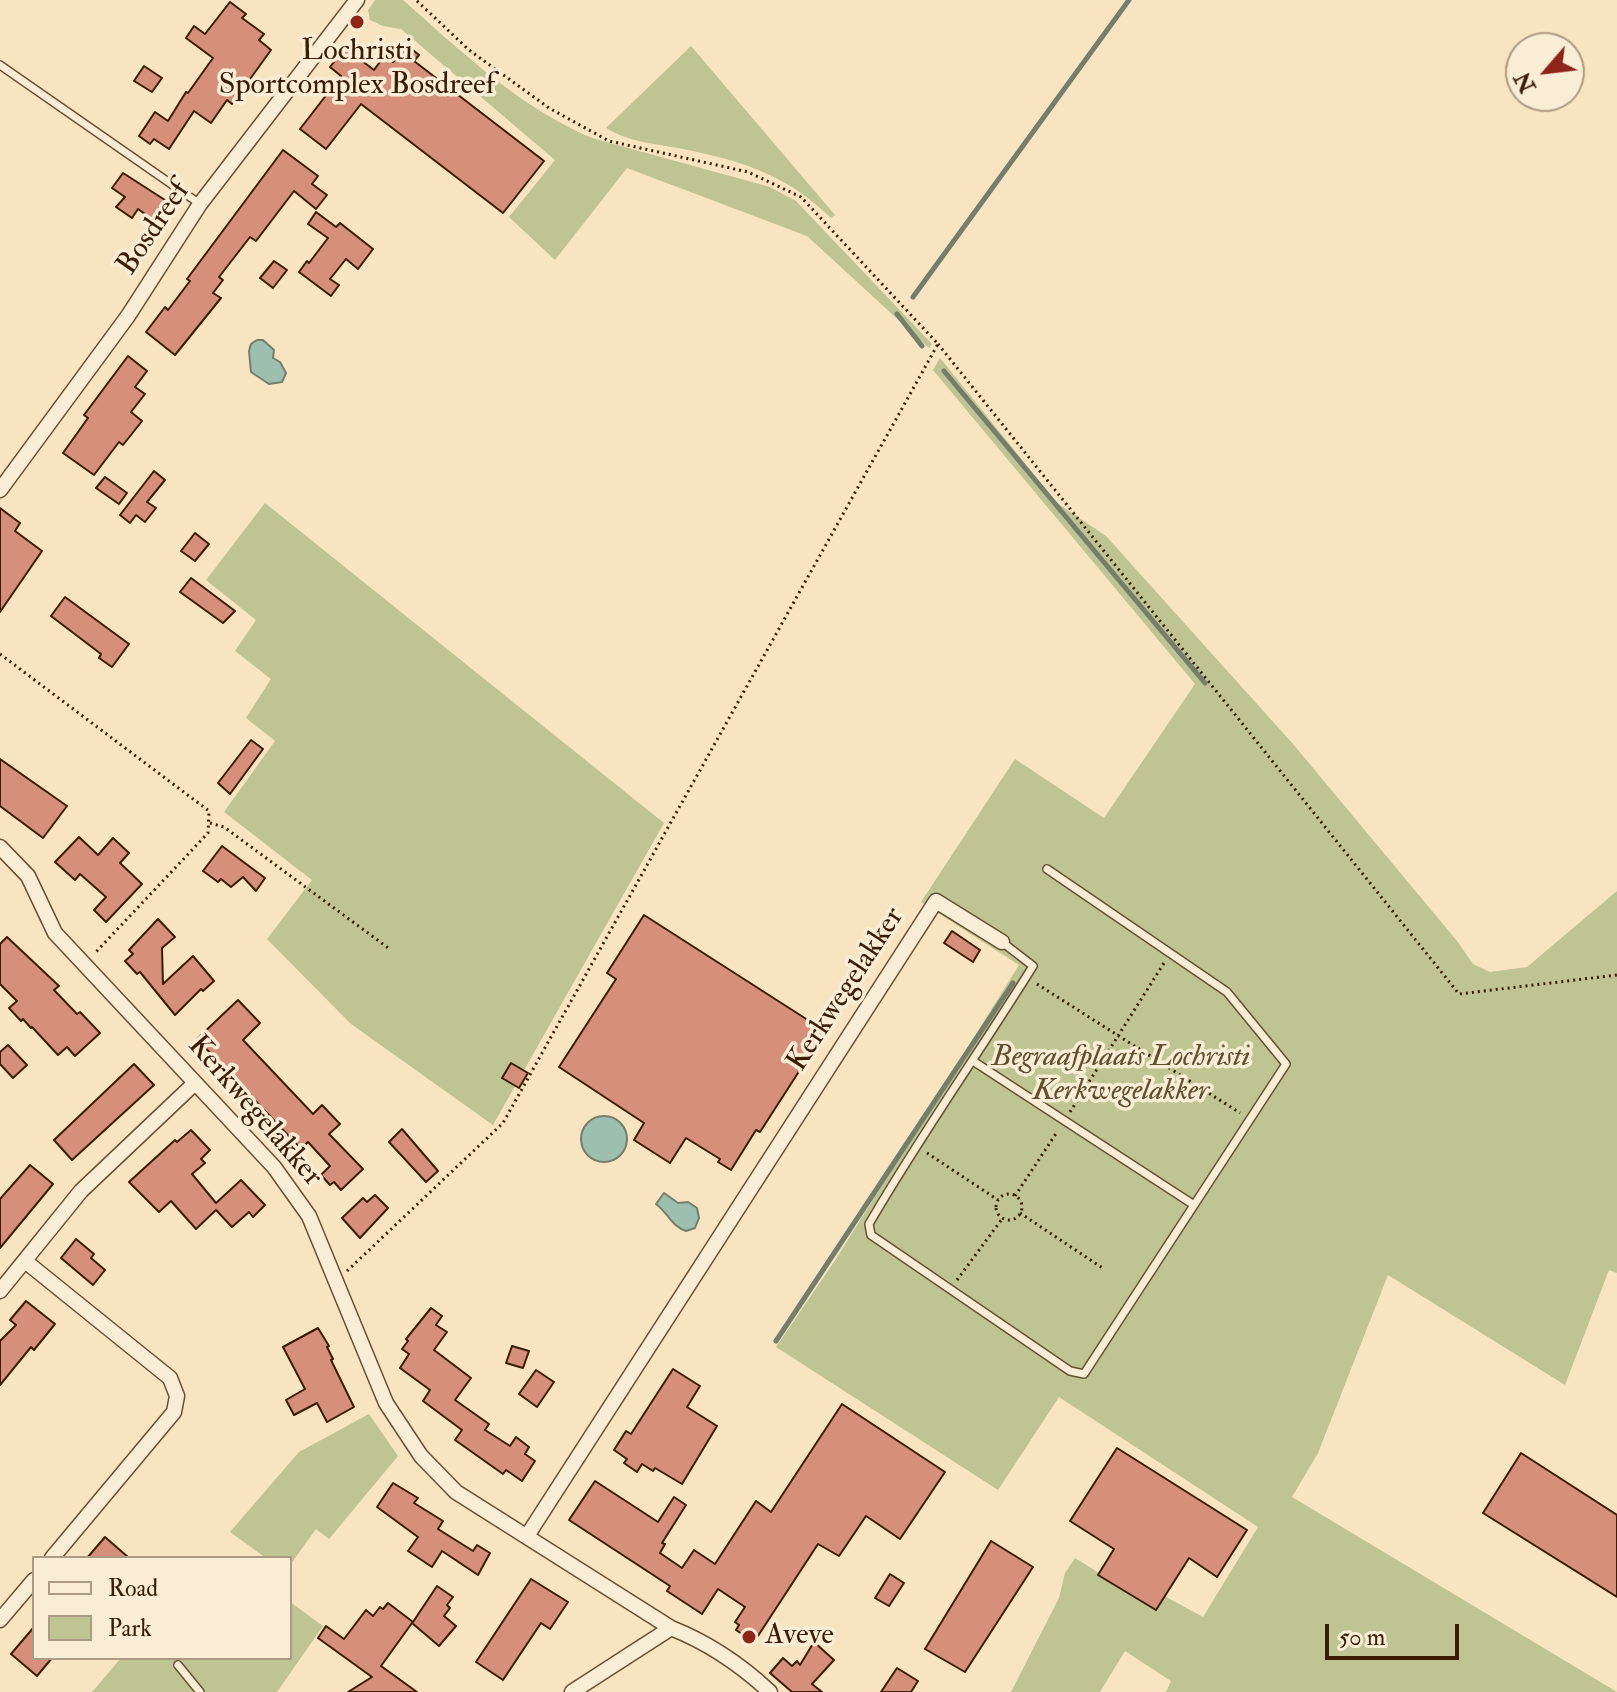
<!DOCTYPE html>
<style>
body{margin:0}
#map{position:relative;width:1617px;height:1692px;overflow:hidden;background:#f8e4c0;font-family:"IM FELL Double Pica",serif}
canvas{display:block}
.legend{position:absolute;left:32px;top:1556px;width:260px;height:104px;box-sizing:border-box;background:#faedd6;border:2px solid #ad9a82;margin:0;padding:10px 14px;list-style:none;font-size:24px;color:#3a1d03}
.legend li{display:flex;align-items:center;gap:16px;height:40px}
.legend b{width:40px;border:2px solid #ad9a82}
.north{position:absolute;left:1505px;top:32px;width:80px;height:80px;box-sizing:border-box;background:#faedd6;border:2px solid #ad9a82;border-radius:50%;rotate:242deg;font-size:22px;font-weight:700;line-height:32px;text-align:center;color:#3a1d03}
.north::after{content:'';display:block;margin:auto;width:28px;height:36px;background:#8f2418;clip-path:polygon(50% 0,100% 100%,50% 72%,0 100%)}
.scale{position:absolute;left:1325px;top:1624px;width:134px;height:36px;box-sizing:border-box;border:4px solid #3a1d03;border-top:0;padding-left:10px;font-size:24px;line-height:28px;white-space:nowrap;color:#3a1d03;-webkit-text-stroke:6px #faedd6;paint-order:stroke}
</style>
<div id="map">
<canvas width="1617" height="1692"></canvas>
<ul class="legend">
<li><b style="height:10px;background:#faedd6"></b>Road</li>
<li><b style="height:22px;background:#bec492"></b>Park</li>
</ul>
<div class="north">N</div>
<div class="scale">50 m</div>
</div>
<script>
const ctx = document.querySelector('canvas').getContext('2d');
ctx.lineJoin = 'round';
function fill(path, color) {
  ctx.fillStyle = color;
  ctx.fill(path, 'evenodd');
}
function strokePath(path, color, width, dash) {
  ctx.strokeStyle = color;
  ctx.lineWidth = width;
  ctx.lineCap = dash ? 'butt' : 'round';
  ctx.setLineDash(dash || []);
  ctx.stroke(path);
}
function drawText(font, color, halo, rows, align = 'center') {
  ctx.font = font + ' "IM FELL Double Pica",serif';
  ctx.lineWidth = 7;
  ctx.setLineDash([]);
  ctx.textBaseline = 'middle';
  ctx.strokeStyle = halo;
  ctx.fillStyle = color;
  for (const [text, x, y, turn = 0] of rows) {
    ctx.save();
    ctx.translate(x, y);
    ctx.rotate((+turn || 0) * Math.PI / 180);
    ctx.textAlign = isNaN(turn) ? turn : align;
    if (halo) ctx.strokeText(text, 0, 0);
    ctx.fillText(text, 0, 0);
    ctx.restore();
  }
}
const green = new Path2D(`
 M375,0h28c59,52 116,107 189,138l178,49 26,14 136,143 -3,4 -122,-112 -180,-68 -72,92 -46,-43 46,-57 -154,-131 -18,-3 -13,-6 -2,-10z
 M691,46l144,169 -4,3c-44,-43 -88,-57 -148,-69 -26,-5 -55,-7 -77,-21z
 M940,358l117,145 49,33 187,208 164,197 16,23 17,8 37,-5 90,-76v382l-8,-3 -44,115 -177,-110 -70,178 -26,44 325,195h-451l5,-11 -46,-30 -25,41h-89l48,-94 6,-25 10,-15 77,48 7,-13 44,24 55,-90 -199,-130 -61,93 -222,-143 60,-88 183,-294 -98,-63 94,-143 89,59 91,-134 -262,-314z
 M265,503l399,320 -171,302 -142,-101 -84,-85 45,-59 -88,-68 51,-71 -29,-23 25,-39 -36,-28 21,-31 -50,-40z
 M369,1414l29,42 -69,83 -13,-10 -26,36v-7h-24l-36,-26 69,-80z
 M290,1602l33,24 -46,66h-185l29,-34h169z`);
const water = new Path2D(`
 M257,340h6l11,10 -1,8 7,4 6,11 -4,9 -13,2 -18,-12 -2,-21 2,-7z
 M581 1139a23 23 0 1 1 46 0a23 23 0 1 1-46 0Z
 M664,1193l14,10 10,-1 9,6 2,10 -4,10 -9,3c-14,-4 -18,-18 -30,-27z`);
const stream = new Path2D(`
 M913,297l216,-297
 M897,314l25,32
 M944,371l261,312
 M776,1341l237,-358`);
const building = new Path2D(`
 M230,2l16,12 -4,4 22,16 -5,6 12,10 -39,54 -5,-4 -16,23 -17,-12 -25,38 -15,-10 -4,5 -11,-8 16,-24 13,9 18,-29 2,1 25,-35 -27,-20 8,-12 11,8z
 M408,46l11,9 -5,6 130,100 -41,52 -142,-109 -35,45 -26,-20 41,-53 -11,-9 15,-19 29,22 11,-15 8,7z
 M144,66l18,12 -10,14 -18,-11z
 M283,150l35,26 -6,8 15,11 -11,14 -22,-18 -38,50 -6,-4 -31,40 4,3 -10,13 8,5 -46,57 -29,-23 19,-25 3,3 22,-29 -3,-2z
 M123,173l42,27 -13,19 -14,-10 -6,9 -16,-11 9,-10 -13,-9z
 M316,212l20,15 4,-4 33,26 -15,20 -12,-10 -16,20 9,6 -8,11 -32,-24 8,-11 2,2 19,-25 -20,-14z
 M274,261l13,9 -14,18 -13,-10z
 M128,356l19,15 -12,16 10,7 -14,18 11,9 -19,24 -4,-3 -25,33 -31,-22 25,-35 -4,-3z
 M154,471l11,9 -18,22 9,6 -11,14 -9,-7 -6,8 -10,-8z
 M105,477l22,16 -8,11 -23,-16z
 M0,508l20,15 -5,8 27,20 -42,61z
 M195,533l14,11 -14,17 -14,-10z
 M191,578l44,33 -12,12 -43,-31z
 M65,597l64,47 -17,23 -13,-9 2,-4 -50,-38z
 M251,740l12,9 -33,45 -12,-11z
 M0,759l67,47 -24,32 -43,-32z
 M79,837l19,18 15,-17 16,15 -9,10 22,21 -36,38 -12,-12 12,-13 -26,-23 -5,6 -20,-18z
 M222,846l43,32 -9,13 -13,-14 -12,10 -10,-8 -3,3 -15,-11z
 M644,915l181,116 -65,101 -4,-2 -25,40 -13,-8 2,-3 -34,-21 -16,25 -36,-23 10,-17 -85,-56 57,-88 -9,-6z
 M158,919l17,18 -13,11 1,36 30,-28 21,25 -11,10 -2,-2 -26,26 -35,-43 -3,2 -12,-13 8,-7 -4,-4z
 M952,931l28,19 -7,12 -29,-19z
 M7,937l52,49 -5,4 23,24 3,-2 20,21 -25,23 -8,-9 -9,8 -26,-28 -1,1 -8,-9 -2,2 -12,-13 8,-7 -17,-17v-40z
 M238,1000l22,23 -17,17 70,74 9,-9 18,19 -11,10 34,35 -22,21 -7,-8 -4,3 -9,-10 9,-9 -22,-24 -7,7 -104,-110z
 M8,1045l19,20 -14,13 -13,-14v-12z
 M511,1063l17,10 -9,15 -17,-10z
 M134,1064l20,21 -82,75 -18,-20z
 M402,1129l36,42 -12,11 -37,-40z
 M191,1130l19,20 -9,9 4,4 -13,11 24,29 25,-23 24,25 -12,12 -4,-5 -17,15 -16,-17 -20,19 -25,-28 -12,11 -30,-30 46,-42 2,2z
 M30,1165l23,19 -53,64v-49z
 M375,1195l13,13 -28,30 -18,-20 21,-20 4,4z
 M76,1239l18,15 -3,4 14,12 -12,15 -32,-27z
 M26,1301l29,23 -21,26 -3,-3 -31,38v-44l16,-16 -6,-5z
 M431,1308l11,8 -6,9 11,7 -13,18 37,28 -16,22 34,24 -4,6 25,16 6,-9 13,10 -4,7 10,7 -13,20 -16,-11 -3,4 -48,-34 7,-10 -39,-29 7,-11 -30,-22 9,-14 -7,-5 6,-8 -2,-2z
 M318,1328l11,18 -2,1 6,12 -2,1 23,47 -27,15 -10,-19 -23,12 -8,-15 19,-11 -22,-42z
 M512,1346l17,5 -6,17 -17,-5z
 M673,1369l27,17 -13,21 30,19 -35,58 -27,-16 -2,3 -11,-7 -5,8 -13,-9 3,-4 -13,-9 12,-19 5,3z
 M536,1370l18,12 -17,25 -18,-13z
 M842,1404l103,68 -45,67 -34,-23 -27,40 -21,-12 -64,98 -18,-12 3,-5 -4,-3 10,-15 -27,-18 -16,25 -35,-23 3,-5 -101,-66 26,-39 63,41 16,-25 12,8 -24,38 3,1 -5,9 22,15 12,-18 21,14 41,-63 15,11z
 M1117,1448l130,82 -30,47 -28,-19 -33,52 -58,-35 16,-26 -44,-28z
 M1521,1453l96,62v82l-134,-84z
 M393,1483l25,15 -4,5 29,18 -5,8 35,22 4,-6 13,8 -12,22 -36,-24 -10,16 -24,-16 10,-14 -41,-30z
 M105,1537l24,21h-42z
 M991,1541l42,26 -68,105 -40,-23z
 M890,1574l14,9 -15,23 -14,-8z
 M531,1579l37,23 -18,27 -9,-6 -38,57 -27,-18z
 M437,1586l16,11 -6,8 3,3 -6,8 12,10 -17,20 -27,-23 -31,43 36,26h-69l24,-15 -54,-39 8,-12 18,13 22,-29 7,6 7,-9 3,2 5,-6 25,19z
 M34,1627v31h18l-15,18 -26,-22z
 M814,1642l20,18 -22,24 10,8h-30l-22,-19 13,-15 9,8 5,-5 3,4z
 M897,1668l21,13 -7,11h-30z`);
const path = new Path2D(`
 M938,344l521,650 158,-19
 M0,654l209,157 -1,22 -113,120
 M210,823l14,4 167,123
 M1037,984l203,129
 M1070,1112l94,-149
 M927,1153l71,47
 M996 1207a13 13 0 1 1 26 0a13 13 0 1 1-26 0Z
 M1015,1196l42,-64
 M1020,1213l84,56
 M347,1271l156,-148 435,-779 -137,-147 -53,-25 -139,-31 -60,-33 -80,-58 -53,-50
 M957,1280l45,-61`);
const service = new Path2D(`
 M0,65l200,139
 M1002,942l31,24c-54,87 -113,170 -164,258l2,11 199,136 14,3 202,-310 -59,-72 -180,-123
 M973,1061l221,144
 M178,1665l22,27`);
const minor = new Path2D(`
 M0,490l128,-174 72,-112 157,-204
 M0,847l28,29 27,57 219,234 35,49 77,187 35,53 35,36 215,136c38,15 69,36 99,64
 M25,1261l145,117 7,18 -3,16 -122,146
 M0,1291l81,-100 114,-108
 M527,1536l409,-635 66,41
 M0,1620l34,-40
 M572,1692l99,-64`);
const markers = [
 [357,22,8,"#8f2418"],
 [749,1637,8,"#8f2418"]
];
const poiNames = [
 ["Lochristi",357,53],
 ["Sportcomplex Bosdreef",357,87],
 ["Aveve",765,1637,"left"]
];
const streetNames = [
 ["Bosdreef",155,229,-56],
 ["Kerkwegelakker",847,990,-57],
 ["Kerkwegelakker",254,1112,49]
];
const parkNames = [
 ["Begraafplaats Lochristi",1121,1059],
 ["Kerkwegelakker",1121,1093]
];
fill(green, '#bec492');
fill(water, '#9dbfb0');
strokePath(water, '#757e6b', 2);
strokePath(stream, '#757e6b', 5);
fill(building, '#d58f7b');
strokePath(building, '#3a1d03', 2);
strokePath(service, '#6a4f32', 10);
strokePath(minor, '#6a4f32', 17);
strokePath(path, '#3a1d03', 3, [2, 4]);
strokePath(service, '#faedd6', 7);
strokePath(minor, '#faedd6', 14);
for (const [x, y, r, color] of markers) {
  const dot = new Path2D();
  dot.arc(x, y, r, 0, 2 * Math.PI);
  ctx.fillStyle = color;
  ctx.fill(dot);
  strokePath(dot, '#faedd6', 3);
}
drawText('30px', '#3a1d03', '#faedd6', poiNames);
drawText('30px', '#3a1d03', '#faedd6', streetNames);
drawText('italic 30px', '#624f2e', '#faedd6', parkNames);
</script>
